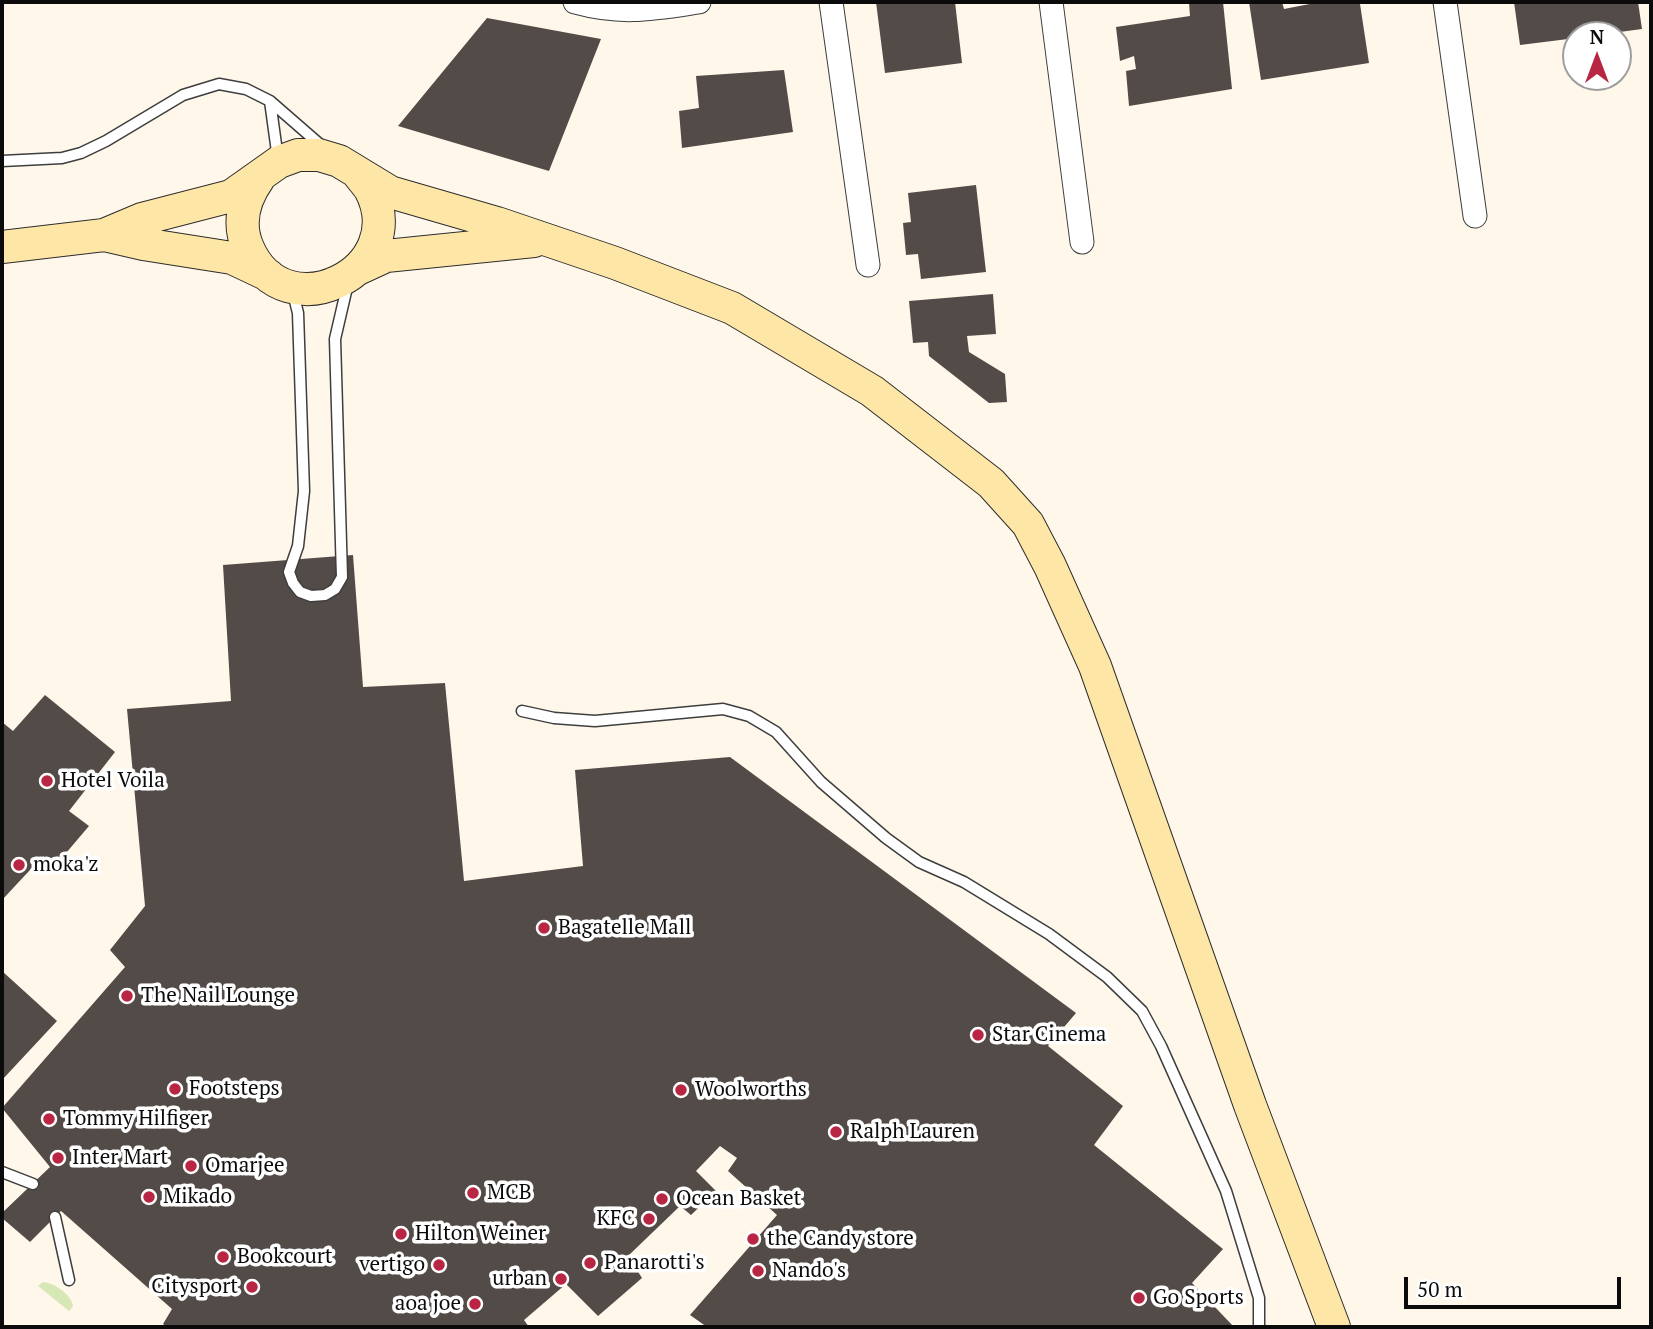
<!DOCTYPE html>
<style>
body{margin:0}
#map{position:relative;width:1653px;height:1329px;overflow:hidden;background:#fff7ea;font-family:"PT Serif",serif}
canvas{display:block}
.frame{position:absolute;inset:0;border:4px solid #0b0b0b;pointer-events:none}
.north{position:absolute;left:1562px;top:21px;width:70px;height:70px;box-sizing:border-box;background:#fff;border:2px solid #9d9d9d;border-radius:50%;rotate:0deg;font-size:19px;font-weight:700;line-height:28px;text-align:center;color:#0b0b0b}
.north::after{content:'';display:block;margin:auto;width:24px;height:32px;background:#b82643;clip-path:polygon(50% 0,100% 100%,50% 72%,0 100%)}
.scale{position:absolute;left:1404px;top:1277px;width:217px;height:32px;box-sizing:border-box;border:4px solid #0b0b0b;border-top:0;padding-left:9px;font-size:21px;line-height:24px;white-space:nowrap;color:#0b0b0b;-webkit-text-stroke:5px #fff;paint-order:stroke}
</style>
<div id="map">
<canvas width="1653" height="1329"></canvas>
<div class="frame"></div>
<div class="north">N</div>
<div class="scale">50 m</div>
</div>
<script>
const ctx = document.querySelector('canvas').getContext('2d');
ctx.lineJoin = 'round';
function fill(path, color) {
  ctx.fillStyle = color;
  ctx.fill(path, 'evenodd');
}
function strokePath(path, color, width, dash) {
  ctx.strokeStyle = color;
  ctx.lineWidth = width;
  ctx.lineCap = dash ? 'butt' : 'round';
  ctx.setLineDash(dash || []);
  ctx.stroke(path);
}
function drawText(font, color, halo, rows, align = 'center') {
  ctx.font = font + ' "PT Serif",serif';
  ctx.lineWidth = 7;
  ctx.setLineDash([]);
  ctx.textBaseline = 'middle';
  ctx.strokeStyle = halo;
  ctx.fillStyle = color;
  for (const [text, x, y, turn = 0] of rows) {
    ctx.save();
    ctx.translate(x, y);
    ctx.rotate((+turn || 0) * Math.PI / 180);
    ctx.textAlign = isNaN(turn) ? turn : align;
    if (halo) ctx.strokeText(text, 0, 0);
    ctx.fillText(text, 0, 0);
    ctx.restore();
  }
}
const green = new Path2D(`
 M43,1282c11,1 28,12 30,24l-4,5 -31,-25z`);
const building = new Path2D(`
 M876,2h79l7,61 -77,10z
 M1189,2h34l9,87 -103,17 -3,-35 10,-2 -2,-13 -14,5 -4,-34 74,-11z
 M1249,2h33l2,7 36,-7h47l-7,2 9,59 -108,17z
 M1514,2h124l4,27 -45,6h-21v3l-56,7z
 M487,18l114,21 -52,132 -151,-45z
 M784,70l9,62 -111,16 -3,-37 20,-3 -3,-32z
 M976,185l10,87 -65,7 -3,-25 -12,1 -3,-32 8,-1 -3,-29z
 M993,294l3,40 -29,2 2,16 36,22 2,28 -18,1 -60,-47 -1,-14 -15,1 -4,-42z
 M353,555l10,132 82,-4 19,198 119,-15 -8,-96 155,-13 346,256 -28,33 75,60 -29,39 129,104 -31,34 42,44h-527l-17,-12 87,-100 -49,-44 9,-13 -17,-12 -24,25 20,20 -25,24 -11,-9 -52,50 14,22 -44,38 -32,-32 -42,36 5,7h-362l-4,-3 9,-15 -111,-98 -31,31 -28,-24v-5l48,-46 -48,-59 123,-141 -15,-17 35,-44 -18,-197 104,-8 -8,-136z
 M45,695l70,57 -46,59 20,15 -34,40 -12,-10 -41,44v-178l11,9z
 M2,971l55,50 -55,59z`);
const lane = new Path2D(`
 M270,101l8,58
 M2,161l60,-3 19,-5 25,-12 77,-46 36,-11 27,5 24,12 54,47
 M292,289l6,24 6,178 -6,55 -9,26 4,11 7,9 11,4 14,-1 10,-6 7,-12 -7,-238 13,-56
 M522,711l32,7 41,3 128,-12 26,7 27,16 45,50 65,56 33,24 45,20 85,52 58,43 35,34 19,35 65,145 33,107v29
 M2,1172l31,12
 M55,1217l14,63`);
const street = new Path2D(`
 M575,2c47,13 77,7 124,0
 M831,2l37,263
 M1051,2l31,240
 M1445,2l30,214`);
const secondary = new Path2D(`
 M259,178c-15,21 -22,45 -11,70 37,86 165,22 122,-59 -4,-6 -9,-11 -13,-17
 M104,235l39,9 89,14 36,17
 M2,247l102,-12 38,-16 89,-23 48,-34 19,-7h21l20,6 51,31 107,31 118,40 117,45 140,83 119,92 37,41 22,42 45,100 155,439 84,222
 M360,268l26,-12 148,-15`);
const markers = [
 [47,781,7,"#b82643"],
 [19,865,7,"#b82643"],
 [544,928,7,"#b82643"],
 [127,996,7,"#b82643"],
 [978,1035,7,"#b82643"],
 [175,1089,7,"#b82643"],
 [681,1090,7,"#b82643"],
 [49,1119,7,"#b82643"],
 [836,1132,7,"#b82643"],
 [58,1158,7,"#b82643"],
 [191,1166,7,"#b82643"],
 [473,1193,7,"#b82643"],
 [149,1197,7,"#b82643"],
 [662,1199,7,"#b82643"],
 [649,1219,7,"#b82643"],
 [401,1234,7,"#b82643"],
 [753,1239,7,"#b82643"],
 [223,1257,7,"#b82643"],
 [590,1263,7,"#b82643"],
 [439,1265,7,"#b82643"],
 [758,1271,7,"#b82643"],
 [561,1279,7,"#b82643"],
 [252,1287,7,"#b82643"],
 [1139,1298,7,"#b82643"],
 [475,1304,7,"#b82643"]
];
const poiNames = [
 ["Hotel Voila",61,781],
 ["moka'z",33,865],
 ["Bagatelle Mall",558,928],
 ["The Nail Lounge",141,996],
 ["Star Cinema",992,1035],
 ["Footsteps",189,1089],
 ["Woolworths",695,1090],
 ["Tommy Hilfiger",63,1119],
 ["Ralph Lauren",850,1132],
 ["Inter Mart",72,1158],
 ["Omarjee",205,1166],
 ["MCB",487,1193],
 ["Mikado",163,1197],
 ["Ocean Basket",676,1199],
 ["KFC",635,1219,"right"],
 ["Hilton Weiner",415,1234],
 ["the Candy store",767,1239],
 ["Bookcourt",237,1257],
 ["Panarotti's",604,1263],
 ["vertigo",425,1265,"right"],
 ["Nando's",772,1271],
 ["urban",547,1279,"right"],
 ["Citysport",238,1287,"right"],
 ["Go Sports",1153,1298],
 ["aoa joe",461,1304,"right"]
];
fill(green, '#d7e7b5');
fill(building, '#534b48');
strokePath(lane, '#3e3e3e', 13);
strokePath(street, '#3e3e3e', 25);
strokePath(secondary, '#2d2d2d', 34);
strokePath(lane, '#fff', 10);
strokePath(street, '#fff', 23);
strokePath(secondary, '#fee7a6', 32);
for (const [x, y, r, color] of markers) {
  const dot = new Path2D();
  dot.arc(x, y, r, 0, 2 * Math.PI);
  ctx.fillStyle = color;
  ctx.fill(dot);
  strokePath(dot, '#fff', 2.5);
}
drawText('21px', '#0b0b0b', '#fff', poiNames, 'left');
</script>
